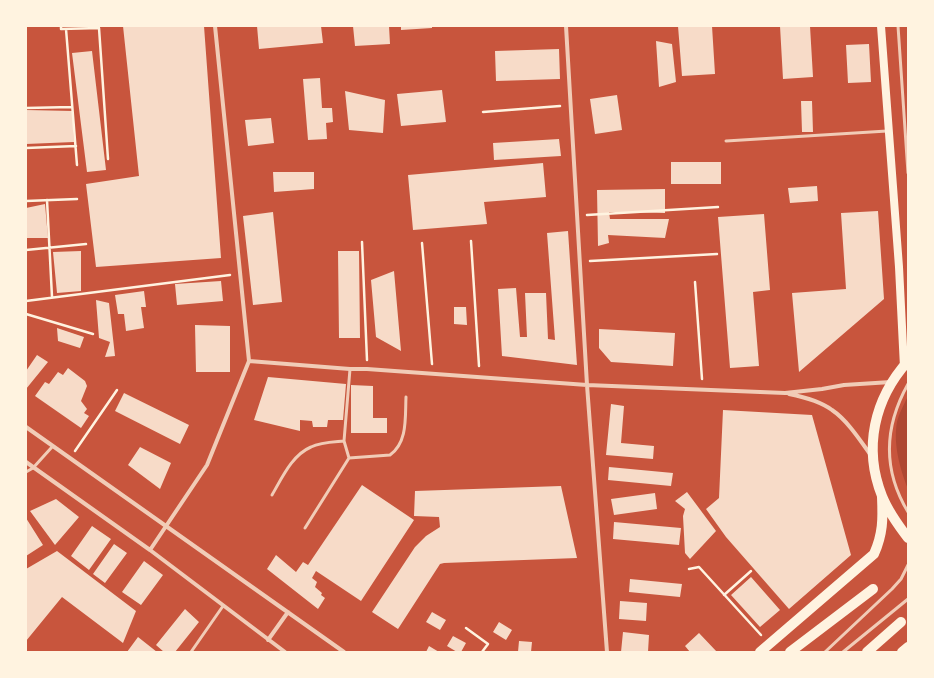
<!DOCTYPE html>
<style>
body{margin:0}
#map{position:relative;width:934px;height:678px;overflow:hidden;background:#c8553d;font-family:"Nunito Sans",sans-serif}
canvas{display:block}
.frame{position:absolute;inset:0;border:27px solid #fff3e0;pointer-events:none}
</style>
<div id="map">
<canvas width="934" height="678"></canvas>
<div class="frame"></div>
</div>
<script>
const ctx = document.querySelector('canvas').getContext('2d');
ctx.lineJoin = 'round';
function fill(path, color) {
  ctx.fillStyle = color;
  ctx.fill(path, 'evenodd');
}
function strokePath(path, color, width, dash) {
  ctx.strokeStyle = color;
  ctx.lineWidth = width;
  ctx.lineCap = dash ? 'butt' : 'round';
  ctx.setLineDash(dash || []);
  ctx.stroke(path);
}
const green = new Path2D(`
 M908,396v93c-8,-20 -15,-45 -11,-67 2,-9 7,-17 11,-26z`);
const building = new Path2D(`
 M123,26h81l17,232 -125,9 -10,-83 53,-8z
 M257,26h64l2,17 -64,6z
 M353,26h36l1,18 -35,2z
 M401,26h31v2l-31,2z
 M678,26h34l3,48 -33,2z
 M780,26h30l3,51 -30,2z
 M656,41l16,3 4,38 -17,5z
 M869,44l2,38 -23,1 -2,-38z
 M559,49l1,30 -64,2 -1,-30z
 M92,51l14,119 -19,2 -15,-119z
 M320,78l2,30h10l1,14 -7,1 1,16 -19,1 -5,-61z
 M442,90l4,32 -45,4 -4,-32z
 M345,91l40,9 -2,33 -34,-3z
 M617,95l5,35 -27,4 -5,-35z
 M801,101h11l1,31h-11z
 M26,110l47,1 1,31 -48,2z
 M271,118l3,25 -26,3 -3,-26z
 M559,139l2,17 -67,4 -1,-17z
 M671,162h50v22h-50z
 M543,163l3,34 -62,5 3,22 -74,6 -5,-55z
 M273,172h41v17l-40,3z
 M817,186l1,15 -28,2 -2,-15z
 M665,189v24l-56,-1 1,7h59l-4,19 -57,-3 1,8 -11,3 -1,-56z
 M45,204l3,34h-22v-30z
 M878,211l6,88 -85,73 -7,-79 54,-4 -5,-76z
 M273,212l9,90 -29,3 -10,-89z
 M764,214l6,76 -17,2 6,74 -29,2 -12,-151z
 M568,231l9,134 -75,-9 -4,-67 18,-1 4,49h7l-2,-44h21l2,46 7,1 -8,-107z
 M81,251v40l-24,2 -4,-41z
 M338,251h21l1,87h-21z
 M394,271l7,80 -25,-14 -5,-57z
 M221,281l2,20 -46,4 -2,-21z
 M144,291l2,16h-5l3,21 -18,3 -2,-17h-6l-3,-19z
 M96,300l13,3 6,53 -10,1 5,-15 -11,-4z
 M454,307h12l1,18 -13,-1z
 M195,325l35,1v46h-34z
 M57,328l27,9 -4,11 -22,-7z
 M599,329l76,4 -2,33 -62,-4 -12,-14z
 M37,355l11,7 -22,27v-18z
 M68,368l17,13 2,5 -6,15 6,8 -3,4 5,3 -8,12 -46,-32 10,-14 4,2 9,-12 5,3z
 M268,377l78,7 -3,36h-15l-1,7h-14l-1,-6 -12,-1v11l-46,-11z
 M351,385l22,1v32h14v15h-36z
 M124,393l65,32 -9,19 -65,-33z
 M611,404l13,2 -3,37 33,3 -1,13 -47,-4z
 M723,410l89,5 39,140 -62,54 -63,-72 -20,-28 13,-11z
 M140,447l31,16 -11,26 -32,-24z
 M609,467l64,6 -2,13 -63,-6z
 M362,485l52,35 -53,81 -45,-30 -4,7 5,4 -2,5 7,6 -1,2 4,3 -7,11 -51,-40 9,-14 20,17 7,-10 5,3z
 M561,486l16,72 -133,5 -4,1 -42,65 -26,-17 43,-65 11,-11 14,-9 -1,-10 -25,-1 1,-25z
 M687,492l29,39 -26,28 -5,-6 -2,-37 2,-7 -10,-8z
 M655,493l2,16 -43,6 -3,-16z
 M56,499l23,18 -24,28 -25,-34z
 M26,518l17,27 -17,11z
 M614,522l67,6 -2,17 -66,-6z
 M92,526l19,13 -22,31 -18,-14z
 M114,544l13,9 -22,30 -12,-9z
 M57,551l79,60 -13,32 -61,-46 -36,44v-72z
 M144,561l19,14 -22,30 -19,-13z
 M751,577l29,33 -20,17 -29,-32z
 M630,579l52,5 -2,13 -51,-5z
 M620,601l27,2 -1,18 -27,-2z
 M185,609l14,13 -24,30h-11l-8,-7z
 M432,612l14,8 -6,10 -14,-8z
 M499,622l13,8 -6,10 -13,-8z
 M623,632l26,3 -1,17h-27z
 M699,633l18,19h-27l-5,-6z
 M453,636l13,7 -5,9h-4l-10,-6z
 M138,637l19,15h-30z
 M519,641l13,1 -1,10h-13z
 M429,646l10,6h-13z`);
const path = new Path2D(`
 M61,26v3l38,-1 9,131
 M66,29l11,136
 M26,108l46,-1
 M483,112l77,-6
 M26,148l50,-2
 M47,200l5,97
 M26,201l51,-2
 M587,215l131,-8
 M471,241l8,125
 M362,242l5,118
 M422,243l10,121
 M26,250l60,-6
 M590,261l127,-7
 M695,282l7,97
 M26,301l204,-26
 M26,314l67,20
 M75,451l42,-61
 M689,569l10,-2 62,68
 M724,595l27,-24
 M466,628l22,16 -6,8`);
const service = new Path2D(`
 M898,26l10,147
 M726,141l161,-10
 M908,384c-24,43 -26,85 0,128
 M349,458l41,-3c18,-13 15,-38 16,-58
 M26,472l7,-4 19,-21
 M272,495c10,-17 20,-40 39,-48 10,-5 23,-5 33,-6
 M305,528l44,-70 -5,-17 6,-72
 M191,652l32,-46
 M825,652l67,-63 9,-10 7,-14
 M843,652l65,-53`);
const minor = new Path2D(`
 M566,26l21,359 20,267
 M249,361l101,8h17l220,16 198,8 37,-4 22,-4 47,-3
 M789,394c15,3 31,7 43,16 15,10 28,30 38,44
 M26,427l318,225
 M26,462l124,88 135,102
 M150,550l57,-85 42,-104 -34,-335
 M268,640l20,-28`);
const secondary = new Path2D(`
 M881,26l18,241 5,100`);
const primary = new Path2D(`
 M908,361c-34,38 -45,87 -26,135 6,15 16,29 26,42
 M760,652l114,-98c9,-20 9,-35 8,-57
 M790,652l83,-63
 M867,652l34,-30
 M902,652l6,-5`);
fill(green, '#ae4732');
fill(building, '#f7dbc8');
strokePath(path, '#fff3e0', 2.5);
strokePath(service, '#f1ccb7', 3);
strokePath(minor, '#f1ccb7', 4);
strokePath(secondary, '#fff3e0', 8);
strokePath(primary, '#fff3e0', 10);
</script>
